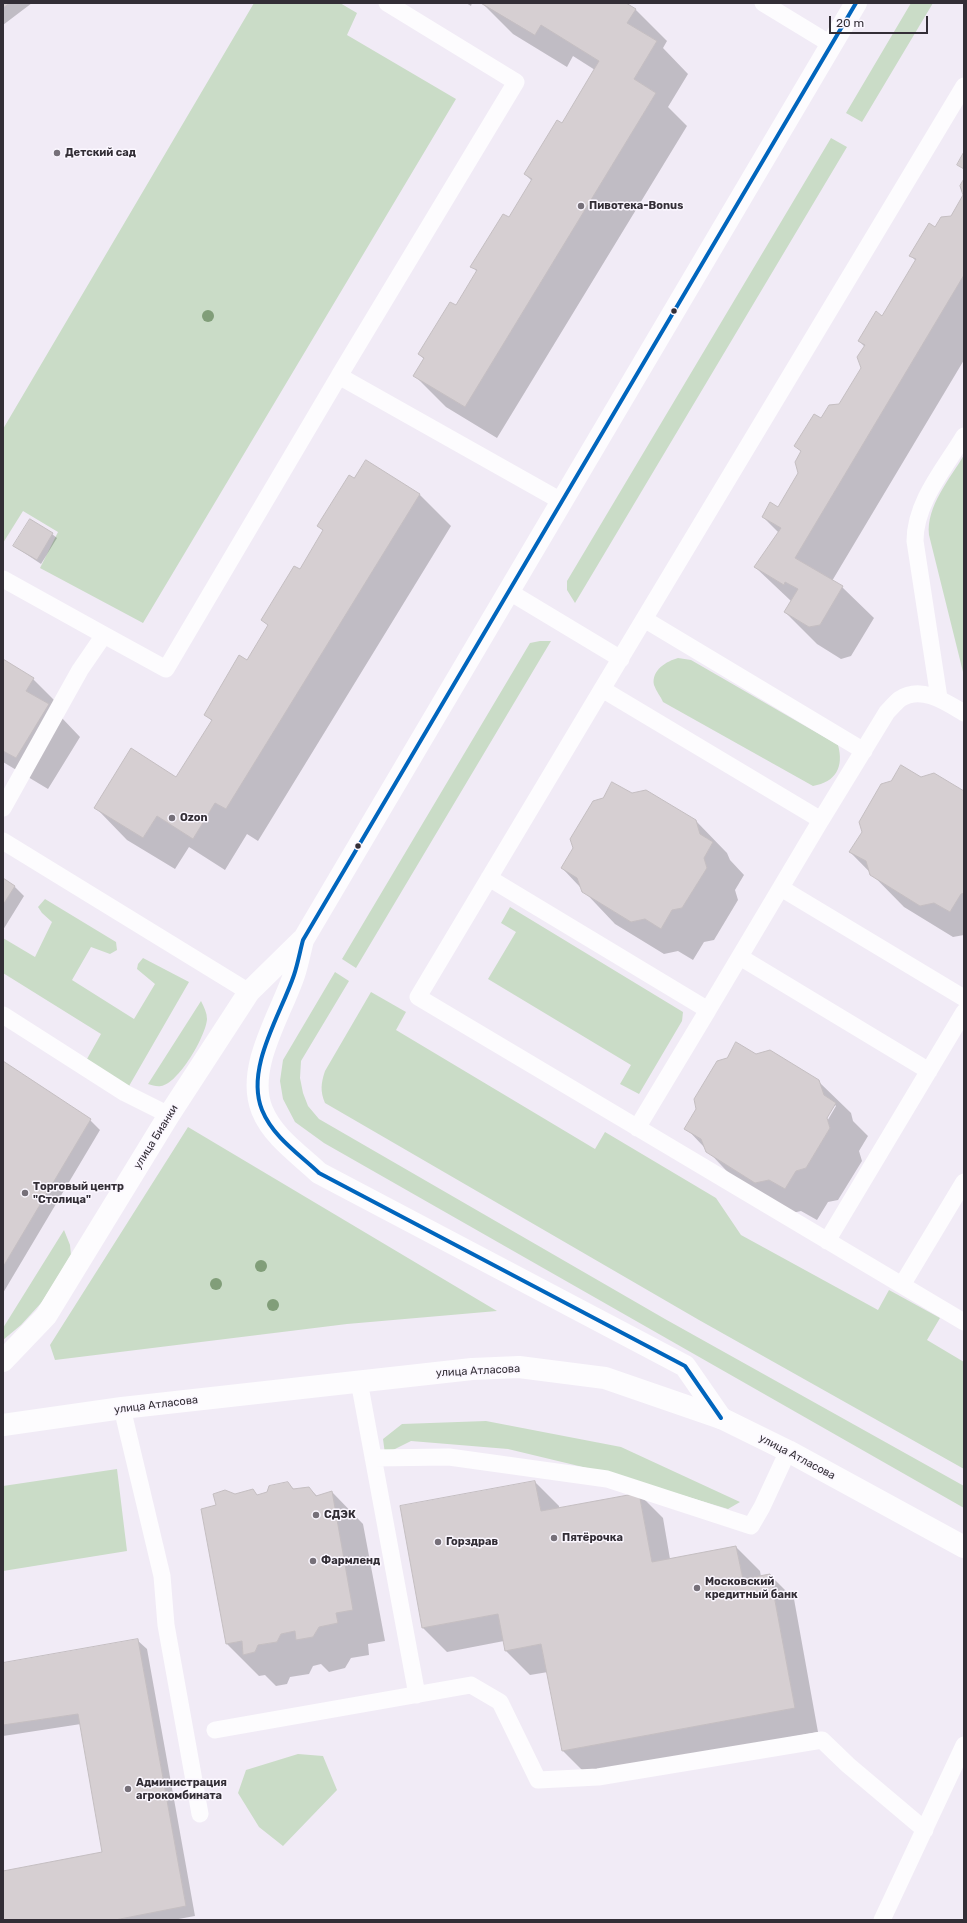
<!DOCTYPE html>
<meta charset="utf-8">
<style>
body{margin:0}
#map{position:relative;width:967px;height:1923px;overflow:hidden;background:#f1ebf6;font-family:Rubik,sans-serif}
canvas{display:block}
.frame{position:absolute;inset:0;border:4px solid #332e36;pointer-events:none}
.scale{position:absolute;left:829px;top:16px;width:99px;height:18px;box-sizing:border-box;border:2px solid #332e36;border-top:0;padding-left:5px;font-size:12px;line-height:14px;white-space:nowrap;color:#332e36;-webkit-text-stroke:3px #fbf7ff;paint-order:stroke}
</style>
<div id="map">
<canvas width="967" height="1923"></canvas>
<div class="frame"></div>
<div class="scale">20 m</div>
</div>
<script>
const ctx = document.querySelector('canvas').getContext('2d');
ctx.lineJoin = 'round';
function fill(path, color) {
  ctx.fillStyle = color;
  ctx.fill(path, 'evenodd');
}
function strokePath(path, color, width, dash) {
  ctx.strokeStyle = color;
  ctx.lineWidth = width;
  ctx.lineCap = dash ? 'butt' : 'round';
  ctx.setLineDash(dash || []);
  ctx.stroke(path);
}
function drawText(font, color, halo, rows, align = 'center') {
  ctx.font = font + ' Rubik,sans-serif';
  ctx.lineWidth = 3;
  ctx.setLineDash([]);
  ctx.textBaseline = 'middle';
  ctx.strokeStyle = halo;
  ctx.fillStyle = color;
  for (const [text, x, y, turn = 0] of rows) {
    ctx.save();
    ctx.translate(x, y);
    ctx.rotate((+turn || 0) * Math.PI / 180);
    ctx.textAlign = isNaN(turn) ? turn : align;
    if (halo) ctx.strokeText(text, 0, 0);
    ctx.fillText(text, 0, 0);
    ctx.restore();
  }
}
const green = new Path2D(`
 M254,3h86l17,10 -10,22 109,64 -313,524 -103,-55 18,-36 -35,-21 -20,32v-114z
 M911,3h22l-71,119 -16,-9z
 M831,138l16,9 -272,456 -8,-13v-9z
 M964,455v221l-35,-141c-3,-29 21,-56 35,-80z
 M540,641h11l-195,327 -14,-9 188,-316z
 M678,658l13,2 147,85c6,22 -2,37 -25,41l-150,-84c-2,-5 -7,-11 -9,-17 -3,-15 13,-24 24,-27z
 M45,899l71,43 1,8 -7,4 -19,-7 -19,33 62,39 21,-35 -18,-15 1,-5 5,-6 46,24 -64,111 -42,-27 18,-32 -98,-61v-35l32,19 17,-35 -10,-9 -4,-6z
 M510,907l173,105 -1,9 -43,73 -19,-10 11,-19 -143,-86 28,-47 -15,-9z
 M335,972l14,9 -48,80 -1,17 3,15 5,13 11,13 346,200 299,167v22l-640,-365 -29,-21 -12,-23 -3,-18 3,-21z
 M371,992l35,20 -10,18 199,119 10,-17 111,66 25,37 137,75 11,-20 51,28 -13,22 37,22v107l-265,-149 -374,-217c-5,-12 -4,-20 0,-32z
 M201,1001c3,6 6,12 6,18 -1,17 -29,65 -46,67 -4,1 -9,-1 -13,-2z
 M188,1127l309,184 -150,13 -292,36 -5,-15z
 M64,1230l6,15 1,10 -29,47 -21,23 -18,15v-12z
 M486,1421l135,26 119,55 -12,7 -116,-35 -104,-25 -97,-8 -26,13 -2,-15 19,-15z
 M117,1469l10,82 -124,20v-85z
 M298,1754l25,2 14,34 -54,56 -24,-19 -21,-34 8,-23z`);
const shadow = new Path2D(`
 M3,3h29l-29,22z
 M466,3h6l-1,3z
 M482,3h142l11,6 32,32 -4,7 25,26 -20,33 19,19 -190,312 -51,-31 -32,-32 10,-16 -5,-5 37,-47 21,-35 -5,-6 37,-47 23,-38 -7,-7 37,-50 33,-54 -22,-14 -6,11 -54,-33z
 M964,196v164l-132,221 10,6 32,31 -23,38 -10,3 -24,-15 -32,-32 6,-11 -36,-34 24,-34 -16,-16 15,-9 21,-35 3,-21 -7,-6 26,-27 19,-14 22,-37 3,-21 -6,-6 24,-24 33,-56 -5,-5 25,-28 16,-12z
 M355,480l64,14 32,32 -193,315 -11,-7 -22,36 -36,-23 -14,22 -48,-29 -31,-32 81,-30 35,-57 -7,-7 42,-53 22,-35 -7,-6 38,-50 24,-39 -6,-5z
 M52,534l5,4 -16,26 -27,-18z
 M3,661l30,18 32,32 -4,6 19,20 -32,52 -45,-27z
 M921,778l43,14v143l-11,2 -49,-30 -54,-55z
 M632,794l63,26 32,33 3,7 14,15 -9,15 3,10 -24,40 -10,2 -11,18 -15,-9 -14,3 -49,-30 -53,-56z
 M3,880l11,6 10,10 -21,34z
 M755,1055l63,26 33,32 2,8 15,15 -9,15 3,10 -24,39 -10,2 -11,18 -16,-9 -13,3 -49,-30 -53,-56zM834,1104l2,2 -10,17 -2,-1z
 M3,1062l87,58 10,10 -97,163z
 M535,1482l24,24v3l80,-15 24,24 7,41 66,-12 24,24 1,6 9,-2 24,24 24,133 -231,43 -24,-24 -15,-79 -18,3 -24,-24 -2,-10 -57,11 -24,-24z
 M288,1484l7,6 14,-2 8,8 15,-4 31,32 22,117 -17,3 1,11 -18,3 -6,10 -16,4 -8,-8 -8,2 -4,8 -19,3 -3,7 -11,2 -11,-11 -6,1 -32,-32 -10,-139 18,-10 17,-5 6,6z
 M137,1640l10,9 48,267 -22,4h-170v-48l100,-19 -22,-129 -78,12v-72z`);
const building = new Path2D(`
 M3,3h7l-7,5z
 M481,3h145l10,6 -9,14 30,18 -23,38 22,14 -191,314 -52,-31 11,-18 -6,-4 32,-52 6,3 21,-35 -7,-3 33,-53 6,3 23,-38 -8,-5 33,-54 5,3 37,-62 -58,-36 -6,10z
 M964,152v17l-7,-4z
 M964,179v96l-169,283 48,28 -23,39 -11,2 -25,-15 14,-23 -13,-7 -1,3 -30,-18 27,-39 -19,-11 8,-15 8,5 20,-34 -3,-11 6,-11 -7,-5 20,-32 7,4 8,-13 10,-1 22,-36 -4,-11 8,-12 -7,-4 18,-30 6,5 34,-57 -7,-3 20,-33 6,4 6,-10 10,-1 12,-21 -3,-9z
 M366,460l54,34 -194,315 -11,-6 -22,36 -36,-23 -14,22 -49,-30 37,-60 45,29 36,-57 -8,-5 35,-60 8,5 21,-35 -7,-5 33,-54 6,3 23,-39 -6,-4 32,-51 5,3z
 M30,519l23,14 -16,27 -24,-14z
 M3,659l31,19 -8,13 23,13 -33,54 -13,-7z
 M901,765l20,12 13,-4 30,18v102l-3,1 -11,18 -16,-9 -14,3 -50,-31 -4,-14 -17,-9 13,-20 -3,-10 22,-38 10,-3z
 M612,782l20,11 14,-3 50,30 4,14 13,8 -9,16 3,10 -25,40 -10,2 -11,19 -16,-10 -14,3 -49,-30 -5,-14 -16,-10 12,-20 -3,-9 23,-38 10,-3z
 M3,878l12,8 -12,19z
 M736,1042l20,12 14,-4 49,30 5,15 12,8 -9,15 3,10 -24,40 -10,3 -11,18 -16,-9 -14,3 -49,-31 -5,-13 -17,-10 12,-20 -2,-10 23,-38 10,-3z
 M3,1061l88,58 -88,148z
 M535,1481l6,30 98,-18 13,69 84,-16 7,33 27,-5 25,134 -233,43 -21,-107 -36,7 -7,-37 -76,14 -22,-122z
 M288,1482l5,7 16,-2 7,9 16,-5 21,119 -17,3 2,10 -19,4 -6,10 -17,3 -1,-9 -14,3 -4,8 -19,3 -3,7 -12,3 -1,-14 -16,3 -25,-135 15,-4 -3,-11 12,-4 10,4 18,-5 4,6 10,-3 2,-6z
 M138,1639l48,267 -71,14h-112v-49l99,-19 -24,-138 -75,11v-62z`);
const service = new Path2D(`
 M763,3l69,42
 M339,376l177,-294 -129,-79
 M3,579l101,56
 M508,591l113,68
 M644,619l220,132
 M602,689l-184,308 546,325
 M939,698l-24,-157c0,-39 30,-73 49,-105
 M3,808l77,-138 24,-35 62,34 173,-293 222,125
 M821,820l66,-108c4,-4 8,-9 13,-13 21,-14 46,3 64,14
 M3,841l246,151
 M489,878l219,132 113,-190 -219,-131 362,-603
 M781,888l183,110
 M740,957l189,114
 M3,1015l122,78 44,22
 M637,1128l71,-118
 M827,1241l137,-229
 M902,1285l62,-103
 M359,1381l58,314
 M122,1408l40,168 4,49 34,189
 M373,1458l76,-1 158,22 144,47 11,-19 26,-56
 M215,1730l256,-45 29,17 38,78 60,-3 224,-37 26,25 77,65
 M882,1920l82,-175`);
const minor = new Path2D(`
 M3,1361l43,-45 123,-201 80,-123 53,-52
 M721,1418l-36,-52 -366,-193c-20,-19 -46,-36 -57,-63 -17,-42 19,-96 32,-135 4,-12 6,-24 9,-35l553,-937`);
const secondary = new Path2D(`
 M3,1425l119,-17 350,-39 47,-2 86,11 116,40 67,33 176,96`);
const bus1 = new Path2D(`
 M721,1418l-36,-52 -366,-193c-20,-19 -46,-36 -57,-63 -17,-42 19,-96 32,-135 4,-12 6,-24 9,-35l553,-937`);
const trees = [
 [208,316],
 [261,1266],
 [216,1284],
 [273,1305]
];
const markers = [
 [57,153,4,"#767079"],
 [581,206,4,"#767079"],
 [674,311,3.5,"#332e36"],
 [172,818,4,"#767079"],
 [358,846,3.5,"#332e36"],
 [25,1193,4,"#767079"],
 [316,1515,4,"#767079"],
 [554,1538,4,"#767079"],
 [438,1542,4,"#767079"],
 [313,1561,4,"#767079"],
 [697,1588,4,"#767079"],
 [128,1789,4,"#767079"]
];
const poiNames = [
 ["Детский сад",65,153],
 ["Пивотека-Bonus",589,206],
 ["Ozon",180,818],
 ["Торговый центр",33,1187],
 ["\"Столица\"",33,1200],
 ["СДЭК",324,1515],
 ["Пятёрочка",562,1538],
 ["Горздрав",446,1542],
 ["Фармленд",321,1561],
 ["Московский",705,1582],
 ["кредитный банк",705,1595],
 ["Администрация",136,1783],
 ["агрокомбината",136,1796]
];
const streetNames = [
 ["улица Бианки",156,1137,-58],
 ["улица Атласова",478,1371,-3],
 ["улица Атласова",156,1405,-7],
 ["улица Атласова",797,1457,28]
];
fill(green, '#cadcc7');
fill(shadow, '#0003');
fill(building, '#d6cfd2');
strokePath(building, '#c4bec1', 1);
strokePath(service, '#fdfcfe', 17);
strokePath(minor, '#fdfcfe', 22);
strokePath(secondary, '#fdfcfe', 22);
strokePath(bus1, '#0065bd', 4);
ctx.fillStyle = '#819e79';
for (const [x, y] of trees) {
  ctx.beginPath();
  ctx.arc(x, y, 6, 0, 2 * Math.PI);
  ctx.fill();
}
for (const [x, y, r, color] of markers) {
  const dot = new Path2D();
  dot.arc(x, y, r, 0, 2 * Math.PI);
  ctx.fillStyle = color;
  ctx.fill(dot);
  strokePath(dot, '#fbf7ff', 1.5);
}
drawText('bold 11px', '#332e36', '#fbf7ff', poiNames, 'left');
drawText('11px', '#332e36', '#fbf7ff', streetNames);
</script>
